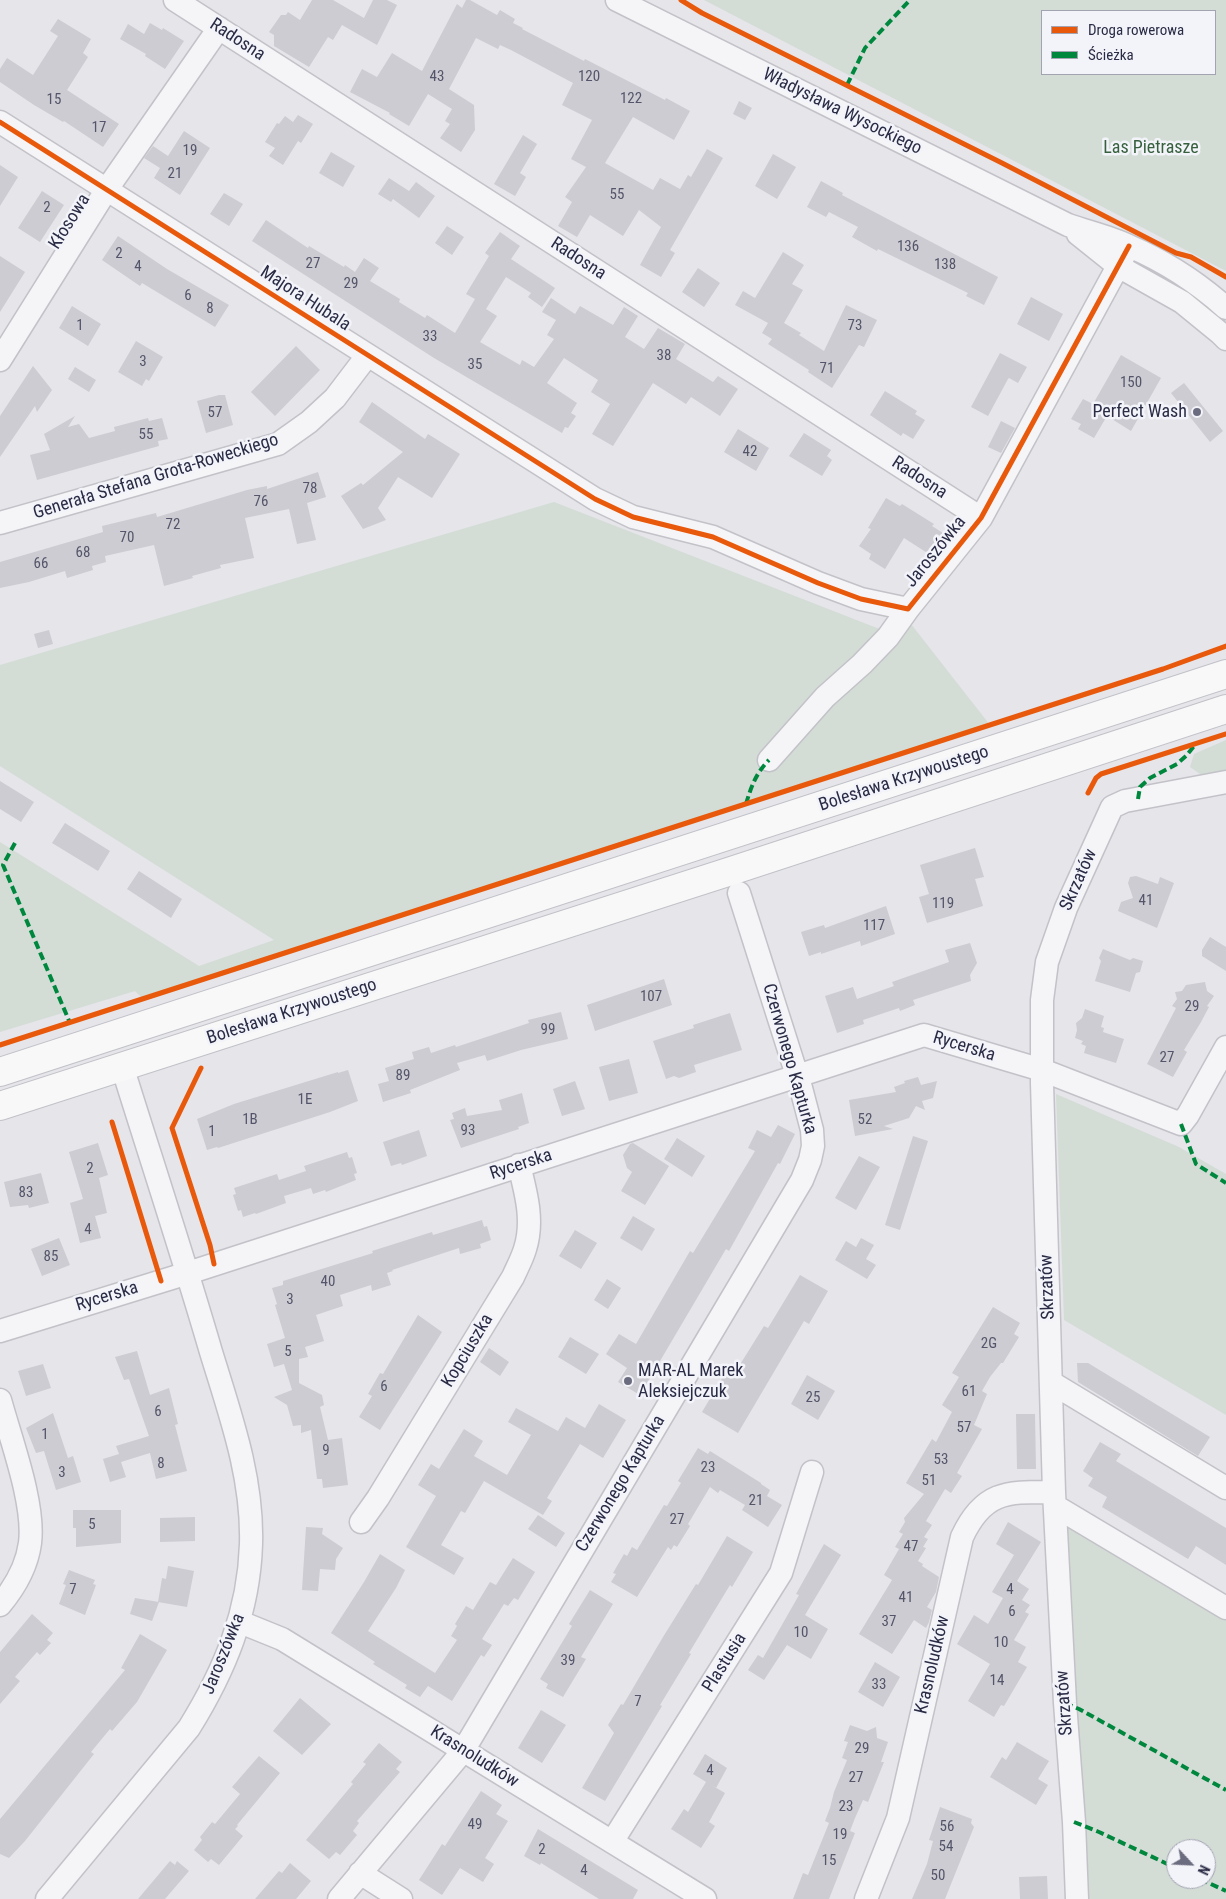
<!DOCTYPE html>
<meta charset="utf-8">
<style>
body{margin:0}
#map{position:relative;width:1226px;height:1899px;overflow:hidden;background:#e5e5ea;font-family:"Roboto Condensed",sans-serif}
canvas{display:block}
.legend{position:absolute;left:1041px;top:10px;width:175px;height:65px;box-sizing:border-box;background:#f3f4f9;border:1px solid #a3a4b1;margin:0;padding:6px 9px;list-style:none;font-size:15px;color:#2a2b45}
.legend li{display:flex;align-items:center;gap:10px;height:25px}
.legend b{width:25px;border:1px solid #a3a4b1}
.north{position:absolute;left:1166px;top:1839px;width:50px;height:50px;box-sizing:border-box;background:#f3f4f9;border:1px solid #a3a4b1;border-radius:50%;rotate:115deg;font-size:14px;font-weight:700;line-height:20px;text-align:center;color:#2a2b45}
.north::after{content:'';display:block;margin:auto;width:18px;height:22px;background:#6b6c7f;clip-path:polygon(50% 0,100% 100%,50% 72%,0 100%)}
</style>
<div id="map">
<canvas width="1226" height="1899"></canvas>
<ul class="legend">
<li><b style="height:6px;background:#e8590c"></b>Droga rowerowa</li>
<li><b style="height:6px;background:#00873e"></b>Ścieżka</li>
</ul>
<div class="north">N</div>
</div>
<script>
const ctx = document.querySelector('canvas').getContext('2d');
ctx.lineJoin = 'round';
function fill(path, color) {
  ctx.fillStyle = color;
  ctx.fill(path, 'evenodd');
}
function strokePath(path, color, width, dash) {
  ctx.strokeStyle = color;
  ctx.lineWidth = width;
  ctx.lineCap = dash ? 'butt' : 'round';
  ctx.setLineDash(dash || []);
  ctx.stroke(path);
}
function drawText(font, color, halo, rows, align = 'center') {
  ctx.font = font + ' "Roboto Condensed",sans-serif';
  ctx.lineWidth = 5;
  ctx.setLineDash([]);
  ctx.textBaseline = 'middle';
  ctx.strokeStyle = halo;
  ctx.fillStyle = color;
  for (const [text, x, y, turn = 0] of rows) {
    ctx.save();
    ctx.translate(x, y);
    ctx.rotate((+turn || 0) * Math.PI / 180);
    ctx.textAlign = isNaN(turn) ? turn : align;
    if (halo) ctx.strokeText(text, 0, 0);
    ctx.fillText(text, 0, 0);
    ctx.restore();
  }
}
const green = new Path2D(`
 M704,0h522v271zM1042,11h173v63h-173z
 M554,502l323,126 34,-4 79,101 -847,274 -8,-8 -135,41v-190l199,124 75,-26 -274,-174v-101z
 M1226,740v33l-23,3 -13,-9 4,-13z
 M1056,1094l123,53 47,27v241l-162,-95z
 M1067,1523l159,89v287h-140zM1176,1849h30v30h-30z`);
const building = new Path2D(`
 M312,0h21l31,18 9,-18h14l10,5 -20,40 -35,-20 -9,15 -5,-3 -19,30 -35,-21v-11l-5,-3 12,-17h5l2,-3 12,8z
 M466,0h4l27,15 3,-5 15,9 -2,4 10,5 -1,1 62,32 1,-2 80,41 1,-2 24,13 -16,29 -41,-23 -28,46 48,27 7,-12 20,11 8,-14 3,2 16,-28 16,9 -53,92 5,3 -14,24 -21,-12 21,-38 -22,-17 -16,26 -33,-21 -13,22 -19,-11 14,-24 -7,-5 21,-30 -15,-8 21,-39 -30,-15 11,-22 -62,-33 -11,-5 -2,4 -22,-11 -27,51 25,16 1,25 -14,22 -21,-14 10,-14 -5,-3 7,-12 -24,-15 -19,32 -20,-12 1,-1 -40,-21 12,-23 15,8 15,-24 30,18 35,-67 5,4z
 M58,19l33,20 -8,14 5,4 -21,33 52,34 -16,23 -39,-26 -1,1 -29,-17 -34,-23v-13l7,-11 26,17 25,-39 -8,-5z
 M150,23l12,7 1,-2 21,13 -19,28 -20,-13 1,-2 -26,-15 8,-15 16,10z
 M739,101l13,7 -7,12 -12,-6z
 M298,115l15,9 -12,19 -3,-2 -15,24 -14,-9 6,-8 -10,-6 12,-19 2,1 6,-8 8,6z
 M184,131l26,17 -30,47 -26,-17 6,-10 -16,-10 9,-12 15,10z
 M523,135l14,9 -17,29 6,4 -11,19 -21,-12z
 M331,152l24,14 -12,21 -24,-14z
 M773,154l23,13 -19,32 -22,-13z
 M0,165l18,12 -18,29z
 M389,178l20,13 7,-9 19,14 -16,22 -26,-19 -2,3 -13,-8z
 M821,181l22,12 -1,2 156,82 -14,28 -18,-9 2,-3 -90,-44 -1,2 -25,-14 6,-10 -29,-15 -3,5 -19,-10z
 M42,191l22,14 -24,37 -22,-14z
 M224,193l19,11 -14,22 -19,-12z
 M266,220l42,28 1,-2 35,21 1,-2 10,7 9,-14 15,10 -9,13 30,18 -1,3 26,16 2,-3 28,18 20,-34 -9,-5 23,-38 -4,-3 15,-21 20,14 -9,13 44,29 -13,19 -14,-10 3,-4 -25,-16 -20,32 11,7 -17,26 40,23 2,-5 12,7 20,-28 -7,-4 9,-15 -14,-8 9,-14 24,16 5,-8 33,19 11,-18 14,9 -13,21 19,12 14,-21 27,16 -9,15 37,23 5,-6 20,13 -18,27 -29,-19 -5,7 -33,-21 -40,63 -21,-12 18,-30 -19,-12 7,-12 -34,-22 -17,25 30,20 -6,10 5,3 -8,12 -3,-1 -3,6 -128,-75 -182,-117z
 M447,226l17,11 -12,18 -17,-12z
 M118,236l49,33 62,36 -14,22 -73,-44 -2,3 -38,-26z
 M783,252l21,13 -12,19 11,6 -19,33 17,10 -2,2 25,16 22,-46 31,15 -13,27 -5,-2 -27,43 -24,-16 1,-2 -41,-26 4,-5 -10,-6 6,-10 -33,-18 8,-14 12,7z
 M0,256l25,16 -25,40z
 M698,268l22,15 -16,24 -22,-15z
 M1031,297l32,17 -14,27 -32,-17z
 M72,306l29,18 -13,22 -29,-18z
 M136,341l27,16 -14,24 -3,-2 -4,7 -24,-14z
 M296,346l24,24 -45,46 -24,-24z
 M1000,353l27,14 -9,16 -9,-5 -1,1 -20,37 -17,-9z
 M1121,355l40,23 -30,53 -24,-15 -13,22 -16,-9 3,-5 -10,-5 12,-20 10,5z
 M33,366l19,24 -15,22 -2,-6 -35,51v-41z
 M75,367l21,13 -7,12 -21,-13z
 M1184,383l39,48 -13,11 -39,-49z
 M885,391l32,20 -2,3 10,6 -12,19 -10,-6 -2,3 -31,-21z
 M219,395h6l8,30 -27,8 -9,-32z
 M372,402l53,37 3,-5 32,20 -28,44 -34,-21 -20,31 8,12 -23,9 -22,-33 20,-13 2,2 40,-33 -44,-30z
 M75,416l-7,11 11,-3 10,14 26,-7 -1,-4 34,-9 1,3 13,-3 6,21 -10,2 1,5 -122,34 -7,-25 20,-5 -6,-16z
 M1001,421l14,7 -14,25 -13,-6z
 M738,429l31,19 -13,23 -32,-19z
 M804,433l27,17 -4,6 5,4 -10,16 -33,-20z
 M318,472l8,25 -19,6 9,37 -19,4 -8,-35 -44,9 9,40 -34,7 1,3 -29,8 1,2 -29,8 -10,-41 -49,11 1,6 -14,4 1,4 -26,8 -2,-7 -36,11 -29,6v-26l103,-30 -1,-6 54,-13 1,4 90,-27 20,-4v3z
 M886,498l14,8 2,-2 32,20 -2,2 14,9 -14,21 -28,-18 -19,31 -16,-10 2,-5 -12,-8 12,-17 -3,-1z
 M49,630l4,14 -15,4 -4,-14z
 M0,781l34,21 -13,20 -21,-13z
 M65,823l45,28 -12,20 -46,-28z
 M975,848l9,29 -9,2 8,27 -56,17 -8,-26 10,-3 -9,-29z
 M139,871l43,28 -11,19 -44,-29z
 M1136,876l22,8 2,-7 14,6 -17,45 -39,-17 3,-9 12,-4 -5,-15 2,-6z
 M886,906l9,28 -34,12 -1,-5 -39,13v-2l-12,4 -8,-24 23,-7 1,3z
 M1210,937l16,10v24l-24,-15v-6z
 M970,943l7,20 -7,12 1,6 -58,19 2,5 -15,6 -1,-3 -36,12 1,4 -27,9 -12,-37 28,-9 4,12 37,-13 -2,-4 57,-20 -4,-12z
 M1103,949l27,11 3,-2 10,3 -3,11 -4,1 -6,19 -35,-11 6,-20 -2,-3z
 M664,979l8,26 -77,26 -8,-26z
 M1205,982l2,9 7,5 -7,10 2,1 -8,15 -17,28 3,2 -14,25 -26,-13 29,-56 -4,-2 5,-7 -2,-7 7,-1 4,-6z
 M1085,1009l19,7 -3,11 3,1 -1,4 21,7 -8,24 -32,-10 2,-7 -5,-2 2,-3 -8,-3 2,-8 -1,-7 6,-5z
 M561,1012l7,27 -47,11 -34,11 -2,-6 -28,8 3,7 -50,20 1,3 -28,9 -5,-18 11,-3 -4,-13 29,-9 -2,-7 17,-5 2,6 24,-8 1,2 73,-24 -1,-3z
 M730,1013l12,37 -48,15 2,7 -17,6 -5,-2 -8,3 -13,-38 41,-13 -1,-3z
 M629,1059l9,34 -29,8 -10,-34z
 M348,1070l10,31 -28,11 -112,36 -1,-1 -10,3 -10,-31 37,-15 104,-32v1z
 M918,1077l3,8 16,-4 -4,17 -11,3 3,9 -9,-4 -7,12 -25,8 9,3 -38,7 -6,-36 47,-8 -2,-5 11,-4 -1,-2z
 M575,1081l10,28 -23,7 -9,-27z
 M522,1093l7,30 -11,4 1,2 -58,19 -11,-28 4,-1 -2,-6 13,-5 2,8 35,-6 -3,-10z
 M778,1125l17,9 -15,30 -2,-1 -49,88 -3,-2 -86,146 -22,-13 9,-14 -21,-14 13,-20 17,10 54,-93 3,2 62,-102 -7,-3 9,-18 14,7z
 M419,1130l8,26 -25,9 -1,-2 -10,3 -8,-24z
 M913,1136l15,5 -28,89 -15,-5z
 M677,1138l28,18 -13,21 -28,-18z
 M98,1143l10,32 -9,3 8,35 -12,3 6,22 -21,5 -10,-40 13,-4 -14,-47z
 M633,1143l36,23 -24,39 -24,-14 11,-19 -5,-4 -4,-13 7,-11z
 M347,1152l2,6 3,-1 5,16 -3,1 2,6 -30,12 -1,-2 -12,4 -2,-6 -27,8 2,7 -30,11 -1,-1 -12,4 -2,-7 -3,1 -5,-16 3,-1 -2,-6 43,-14 2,6 27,-9 -2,-5z
 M859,1156l21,11 -24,43 -21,-12z
 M41,1173l8,30 -20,5 -1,-3 -18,2 -6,-25z
 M633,1216l22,13 -13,22 -22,-13z
 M482,1220l2,7 3,-1 4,14 -11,4 1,4 -21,6 -1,-6 -67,22 1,1 -6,2 4,12 -19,6 -1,-6 -31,10 3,11 -27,9 8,26 -19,6 3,10 -9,2v24l23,12 2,10 -4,2 8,33 14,-2 6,47 -25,3 -1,-9h-5l-6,-49 -10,3v-8l-8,1 -6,-21 -13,-8 18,-7 -8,-26 -10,3 -7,-23 18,-6 -10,-33 2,-1 -5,-16 11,-3v-4l90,-28 -1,-2 60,-19 1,3z
 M575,1230l22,13 -16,26 -22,-13z
 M59,1238l11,27 -28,11 -11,-27z
 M861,1238l13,7 -8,14 10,6 -9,14 -32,-19 11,-19 10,6z
 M800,1275l28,16 -19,33 -5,-3 -66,112 -36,-21 22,-37 7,4 33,-53 4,2z
 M607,1279l14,9 -13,21 -14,-9z
 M993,1307l27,16 -6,11 5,3 -16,26h-2l-11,14 -8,14 5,3 -13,31 8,4 -25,44 5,3 -11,17 -6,-4 -19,32 6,4 -8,12 4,2 -5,8 3,1 -8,13 5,3 -1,2 17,11 -3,15 -9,15 5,3 -3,12 -3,6 -12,-8 -22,34 -33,-20 33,-54 -8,-5 15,-26 -4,-2 8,-13 -4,-2 6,-10 -1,-4 20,-24 -18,-11 26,-44 4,3 16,-30 -10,-7 17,-28 -7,-4z
 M418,1315l24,17 -62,98 -21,-13 13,-21 -4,-2 12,-21 3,1z
 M570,1337l29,17 -13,20 -28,-17z
 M489,1348l20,14 -9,14 -20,-14z
 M137,1351l13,44 19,-7 9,36 -3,1 12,46 -31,8 -6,-26 -29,9 5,15 -16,5 -7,-23 16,-5 -3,-8 33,-10 -20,-57 -5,1 -9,-23z
 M1077,1363h11l122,74 -12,19 -120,-74z
 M43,1364l8,24 -25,8 -8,-25z
 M807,1375l28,16 -17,29 -27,-16z
 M599,1404l27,16 -23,38 -23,-14 -33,54 5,3 -9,14 -59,-34 -19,32 -4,-2 -20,34 23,13 -10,17 -48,-28 30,-51 -18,-11 13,-21 8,5 25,-40 19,12 -9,15 33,19 24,-40 -23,-13 8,-14 42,23 8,-14 19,11z
 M53,1413l15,45 5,-2 8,26 -25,8 -12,-39 -8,2 -10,-25z
 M1016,1414h19l1,55h-19z
 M1100,1442l21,12 -5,7 110,67v37l-30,-19 -8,13 -86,-52 5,-10 -19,-11 5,-8 -10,-7z
 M698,1448l10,6 2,-3 51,32v1l9,6 -3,6 15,9 -14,22 -26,-17 3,-5 -25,-15 -2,3 -8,-6 -22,37 2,2 -13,21 -3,-2 -3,5 -3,-3 -31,50 -26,-15 5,-8 -3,-1 11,-19 3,2 5,-9 5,3 27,-45 3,1 14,-23 -3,-2z
 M73,1510h48v33l-45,4v-19h-3z
 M538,1515l27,18 -9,14 -28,-18z
 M195,1517v24l-35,1v-24z
 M1008,1522l33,20 -24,39 12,8 -7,11 8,5 -5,7 4,2 -15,26 12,7 -8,15 9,5 -23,39 -3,-1 -7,12 -26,-16 22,-37 -33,-20 17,-29 14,9 15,-26 -11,-6 22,-37 -18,-11z
 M306,1527l17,1 -1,6 21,14 -7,11 -1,11 -15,-1 -2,22 -16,-1z
 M727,1536l26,16 -21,35 -2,-2 -20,33 -21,35 2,1 -31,51 2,1 -57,95 -23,-13 32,-55 -6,-8 13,-21 2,1 40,-68 33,-53 2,1z
 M824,1544l17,11 -36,60 23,14 -17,30 -24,-14 -23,35 -16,-10 10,-15 5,3 36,-63 -3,-1z
 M380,1554l25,16 -9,18 -28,43 67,42 22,-33 -6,-4 6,-10 -2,-2 11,-18 7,4 17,-28 6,3 17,-27 22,14 -17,28 -4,-2 -6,8 -4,-2 -22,35 10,6 -8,12 -3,-2 -29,46 -24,-15 -8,11 -15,-9 2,-3 -34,-21 2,-2 -44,-29 33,-51z
 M168,1566l26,5 -7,36 -29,-5 4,-24 4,1z
 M69,1570l26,10 -2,4 3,1 -11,30 -26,-11 7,-19 -3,-1z
 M590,1590l23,14 -32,53 5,2 -23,38 -17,-9 2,-4 -8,-5 32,-53 -3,-2z
 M135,1598l24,4 -7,19 -22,-7z
 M32,1614l21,19 -6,7 4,3 -11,12 -3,-3 -22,25 5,4 -20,23v-52z
 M140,1634l27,16 -30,52 -25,29 -2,-2 -19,23 3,2 -69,87 -16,17 -9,-4v-35l125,-149 -4,-2z
 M875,1662l25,15 -17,30 -25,-15z
 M300,1698l31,26 -29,31 -29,-24z
 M541,1710l25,15 -24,38 -24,-15z
 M850,1725l17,6 9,-4 1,11 11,4 -7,20h3l-16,40 -5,-2 -8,18 -5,13 5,2 -26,66h-36l10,-26 5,2 21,-52 -4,-2 5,-13 4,-16 13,-32 -5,-2 6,-16 -4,-1z
 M1017,1742l32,19 -11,18 10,6 -12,20 -46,-28 12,-20 4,3z
 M379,1743l23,19 -6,7 4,3 -43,49 2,2 -6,8 4,4 -17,20 -4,-3 -7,7 -23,-19 47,-56 -2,-2 15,-18 -3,-2z
 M705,1754l22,14 -11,20 -23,-14z
 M259,1756l21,17 -43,52 1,1 -3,3 8,7 -24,29 -8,-6 -3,3 -14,-12 8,-10 -2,-3 12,-15 3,2 25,-30 -8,-7z
 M706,1782l19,11 -16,29 6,4 -14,22 -30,-19 13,-20 4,3z
 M481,1791l21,14 -6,9 12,7 -23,37 9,6 -11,18 -23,-14 -18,27 -23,-15 23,-36 3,2z
 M940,1807l32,12 -1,4 3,4 -29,72h-33l15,-35 6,-23 -4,-1z
 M538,1829l100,61 -5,9h-34l-58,-36 -1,2 -16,-9z
 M170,1861l5,4 2,-4 12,10 -24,28h-27z
 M290,1863l21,18 -15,18h-41l24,-28 3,2z
 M1047,1876l1,23h-28l-1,-22z`);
const minor = new Path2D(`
 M175,0l806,518
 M617,0l451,225c20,7 42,12 61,21 35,15 69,37 97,62
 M0,122l595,377 38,18 80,20 105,46 43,16 47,10 73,-91 148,-272
 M1078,234l40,32 64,36 38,31 6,6
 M0,360l107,-171 112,-161
 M0,523l278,-79 31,-22 26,-24 32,-42
 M769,760l56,-63 37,-33 26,-27 20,-28
 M0,1331l188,-58 736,-238 118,35 139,54 7,-9 38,-68
 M1052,1383l174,105
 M0,1400c11,40 35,104 30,143 -3,23 -15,44 -30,62
 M1055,1506l171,102
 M361,1522l17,-24 135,-221c4,-9 9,-18 12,-28 9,-28 1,-56 -6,-84
 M240,1622l42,17 423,260
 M612,1842l169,-269 31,-101
 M360,1873l41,26
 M47,1899l142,-171c36,-58 60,-116 62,-184 2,-67 -21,-130 -40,-192 -28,-96 -59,-190 -89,-286
 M339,1899l124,-148 339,-571 8,-20 3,-14 -1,-16 -11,-42 -62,-195
 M866,1899l32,-81 64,-281c22,-47 46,-45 92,-45
 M1077,1899l-3,-77 -9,-119 -11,-211 -12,-409v-83l5,-38 19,-54 46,-101 13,-6 101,-19`);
const major = new Path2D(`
 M0,1072l1226,-398
 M0,1106l728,-234 498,-163`);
const quiet = new Path2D(`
 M847,85l18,-37 45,-48
 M1138,799l2,-12 10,-9 27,-14 9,-8 8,-10
 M746,804c5,-17 10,-31 23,-44
 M15,843l-12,22 67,158
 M1181,1124l15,40 30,19
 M1065,1703l14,6 147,81
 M1074,1822l25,10 77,36
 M1200,1879l26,12`);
const cycleway = new Path2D(`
 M681,0l21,13 300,150 174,90 15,4 35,20
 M0,122l595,377 38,18 80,20 105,46 43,16 47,10 73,-91 148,-272
 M1088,793l8,-15 5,-4 125,-40
 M0,1045l1163,-376 63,-23
 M201,1068l-29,60 38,117 4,19
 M112,1122l49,159`);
const markers = [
 [1197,412,5,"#6b6c7f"],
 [628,1381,5,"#6b6c7f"]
];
const numberNames = [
 ["43",437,77],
 ["120",589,77],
 ["122",631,99],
 ["15",54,100],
 ["17",99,128],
 ["19",190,151],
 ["21",175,174],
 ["55",617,195],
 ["2",47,208],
 ["136",908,247],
 ["2",119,254],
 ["27",313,264],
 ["138",945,265],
 ["4",138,267],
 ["29",351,284],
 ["6",188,296],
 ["8",210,309],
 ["1",80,326],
 ["73",855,326],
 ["33",430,337],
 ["38",664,356],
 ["3",143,362],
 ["35",475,365],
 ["71",827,369],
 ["150",1131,383],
 ["57",215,413],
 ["55",146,435],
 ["42",750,452],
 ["78",310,489],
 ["76",261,502],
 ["72",173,525],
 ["70",127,538],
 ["68",83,553],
 ["66",41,564],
 ["41",1146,901],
 ["119",943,904],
 ["117",874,926],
 ["107",651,997],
 ["29",1192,1007],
 ["99",548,1030],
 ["27",1167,1058],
 ["89",403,1076],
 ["1E",305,1100],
 ["1B",250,1120],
 ["52",865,1120],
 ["93",468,1131],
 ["1",212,1132],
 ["2",90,1169],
 ["83",26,1193],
 ["4",88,1230],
 ["85",51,1257],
 ["40",328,1282],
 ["3",290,1300],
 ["2G",989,1344],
 ["5",288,1352],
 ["6",384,1387],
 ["61",969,1392],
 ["25",813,1398],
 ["6",158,1412],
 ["57",964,1428],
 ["1",45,1435],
 ["9",326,1451],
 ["53",941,1460],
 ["8",161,1464],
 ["23",708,1468],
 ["3",62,1473],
 ["51",929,1481],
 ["21",756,1501],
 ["27",677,1520],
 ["5",92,1525],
 ["47",911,1547],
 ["7",73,1590],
 ["4",1010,1590],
 ["41",906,1598],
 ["6",1012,1612],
 ["37",889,1622],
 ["10",801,1633],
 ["10",1001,1643],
 ["39",568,1661],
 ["14",997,1681],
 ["33",879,1685],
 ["7",638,1702],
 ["29",862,1749],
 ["4",710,1771],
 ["27",856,1778],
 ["23",846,1807],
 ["49",475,1825],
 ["56",947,1827],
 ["19",840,1835],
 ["54",946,1847],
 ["2",542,1850],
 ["15",829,1861],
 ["4",584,1871],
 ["50",938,1876]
];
const streetNames = [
 ["Radosna",237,40,33],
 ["Władysława Wysockiego",842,112,26],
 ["Kłosowa",70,222,-58],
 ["Radosna",578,259,33],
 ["Majora Hubala",305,299,33],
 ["Generała Stefana Grota-Roweckiego",156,477,-17],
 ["Radosna",919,478,33],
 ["Jaroszówka",936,552,-51],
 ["Bolesława Krzywoustego",904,779,-18],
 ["Skrzatów",1079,880,-66],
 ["Bolesława Krzywoustego",292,1012,-18],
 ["Rycerska",964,1047,17],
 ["Czerwonego Kapturka",789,1059,74],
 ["Rycerska",521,1165,-18],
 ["Skrzatów",1048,1287,-92],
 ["Rycerska",107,1297,-17],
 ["Kopciuszka",468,1351,-59],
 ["Czerwonego Kapturka",621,1484,-59],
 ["Jaroszówka",224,1654,-68],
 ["Plastusia",725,1663,-58],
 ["Krasnoludków",933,1665,-77],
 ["Skrzatów",1065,1703,-94],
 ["Krasnoludków",474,1757,32]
];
const parkNames = [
 ["Las Pietrasze",1151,148]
];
const poiNames = [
 ["Perfect Wash",1187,412],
 ["MAR-AL Marek",638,1371,"left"],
 ["Aleksiejczuk",638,1392,"left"]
];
fill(green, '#d3ddd6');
fill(building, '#ccccd2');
strokePath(minor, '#c2c2c8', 25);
strokePath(major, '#c1c2c8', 30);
strokePath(minor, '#f5f5f7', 22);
strokePath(major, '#f8f8f8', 28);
strokePath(quiet, '#00873e', 4, [8, 4]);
strokePath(cycleway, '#e8590c', 5);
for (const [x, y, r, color] of markers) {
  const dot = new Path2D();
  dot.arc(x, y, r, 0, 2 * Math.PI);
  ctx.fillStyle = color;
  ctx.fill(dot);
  strokePath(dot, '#f3f4f9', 2);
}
drawText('15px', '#54556a', null, numberNames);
drawText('18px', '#2a2b45', '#f3f4f9', streetNames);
drawText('18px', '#37613e', '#f3f4f9', parkNames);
drawText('18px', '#2a2b45', '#f3f4f9', poiNames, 'right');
</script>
